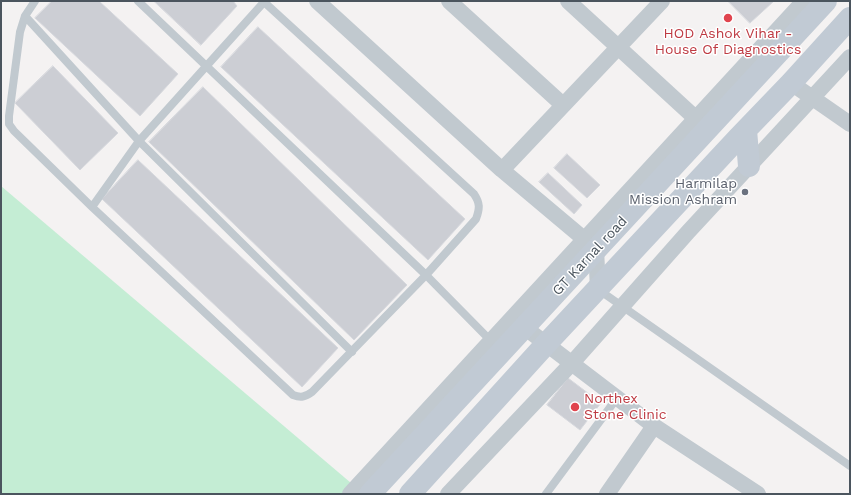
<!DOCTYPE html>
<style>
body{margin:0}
#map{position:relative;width:851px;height:495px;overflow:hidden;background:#f4f2f2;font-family:"Work Sans",sans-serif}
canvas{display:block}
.frame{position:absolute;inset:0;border:2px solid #4b555e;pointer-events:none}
</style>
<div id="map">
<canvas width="851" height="495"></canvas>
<div class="frame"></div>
</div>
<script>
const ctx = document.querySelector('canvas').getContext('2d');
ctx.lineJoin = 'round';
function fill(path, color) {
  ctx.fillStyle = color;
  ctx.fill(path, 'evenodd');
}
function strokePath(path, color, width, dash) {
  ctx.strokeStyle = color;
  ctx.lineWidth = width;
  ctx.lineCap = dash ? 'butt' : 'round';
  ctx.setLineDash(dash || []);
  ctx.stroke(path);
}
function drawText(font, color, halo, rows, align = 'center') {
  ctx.font = font + ' "Work Sans",sans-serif';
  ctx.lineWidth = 3;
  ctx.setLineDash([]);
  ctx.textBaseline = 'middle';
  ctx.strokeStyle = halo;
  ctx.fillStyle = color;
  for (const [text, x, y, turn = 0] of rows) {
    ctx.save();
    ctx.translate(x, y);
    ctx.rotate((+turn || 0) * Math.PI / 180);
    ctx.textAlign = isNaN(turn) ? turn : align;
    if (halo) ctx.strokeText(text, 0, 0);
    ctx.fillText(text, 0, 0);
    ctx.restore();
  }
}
const green = new Path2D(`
 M1,186l363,308h-363z`);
const building = new Path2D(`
 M52,1h47l79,73 -38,42 -105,-98z
 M154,1h79l4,5 -36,39z
 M728,1h46l-24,22z
 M258,27l207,192 -37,41 -207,-193z
 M53,66l65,67 -38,37 -65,-67z
 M203,87l204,198 -53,55 -205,-198z
 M567,154l33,31 -13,13 -33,-30z
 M138,160l200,188 -36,39 -200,-188z
 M548,173l34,32 -8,9 -35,-32z
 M568,378l33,25 -21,27 -33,-25z`);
const lane = new Path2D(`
 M35,1l-10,15 -5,16 -11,84v8l5,7 78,76 201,188c8,3 12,2 19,-3l114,-117 50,-56c4,-11 4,-16 -2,-25l-211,-193
 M138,1l288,274 66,67
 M25,16l114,125 213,211
 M92,207l47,-66 125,-139
 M599,290l251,176
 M546,494l71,-96`);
const street = new Path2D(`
 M317,1l185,169 94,79 2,40
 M449,1l114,104
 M568,1l136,125
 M791,83l59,41
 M502,170l160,-169
 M524,327l130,99 104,68
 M350,494l454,-493
 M448,494l124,-131 116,-131 162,-175
 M607,494l47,-68`);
const secondary = new Path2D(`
 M746,130l3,36
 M370,494l456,-493
 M410,494l136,-150 192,-206 53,-55 59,-65`);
const markers = [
 [728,18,5,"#e0444e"],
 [745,192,4,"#6b7280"],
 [575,407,5,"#e0444e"]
];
const healthNames = [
 ["HOD Ashok Vihar -",728,34],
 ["House Of Diagnostics",728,50],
 ["Northex",584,399,"left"],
 ["Stone Clinic",584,415,"left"]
];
const worshipNames = [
 ["Harmilap",737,184],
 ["Mission Ashram",737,200]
];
const streetNames = [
 ["GT Karnal road",590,256,-47]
];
fill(green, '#c4edd4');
fill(building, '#ccced4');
strokePath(building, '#d6d8dd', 1);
strokePath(lane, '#c1c9cf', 8);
strokePath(street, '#c1c9cf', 16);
strokePath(secondary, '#c1cad4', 22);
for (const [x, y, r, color] of markers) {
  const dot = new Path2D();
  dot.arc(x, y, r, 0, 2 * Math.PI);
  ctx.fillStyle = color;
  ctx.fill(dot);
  strokePath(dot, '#fff', 1.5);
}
drawText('14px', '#be3a42', '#fff', healthNames);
drawText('14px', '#5b616d', '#fff', worshipNames, 'right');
drawText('14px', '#4b555e', '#fff', streetNames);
</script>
